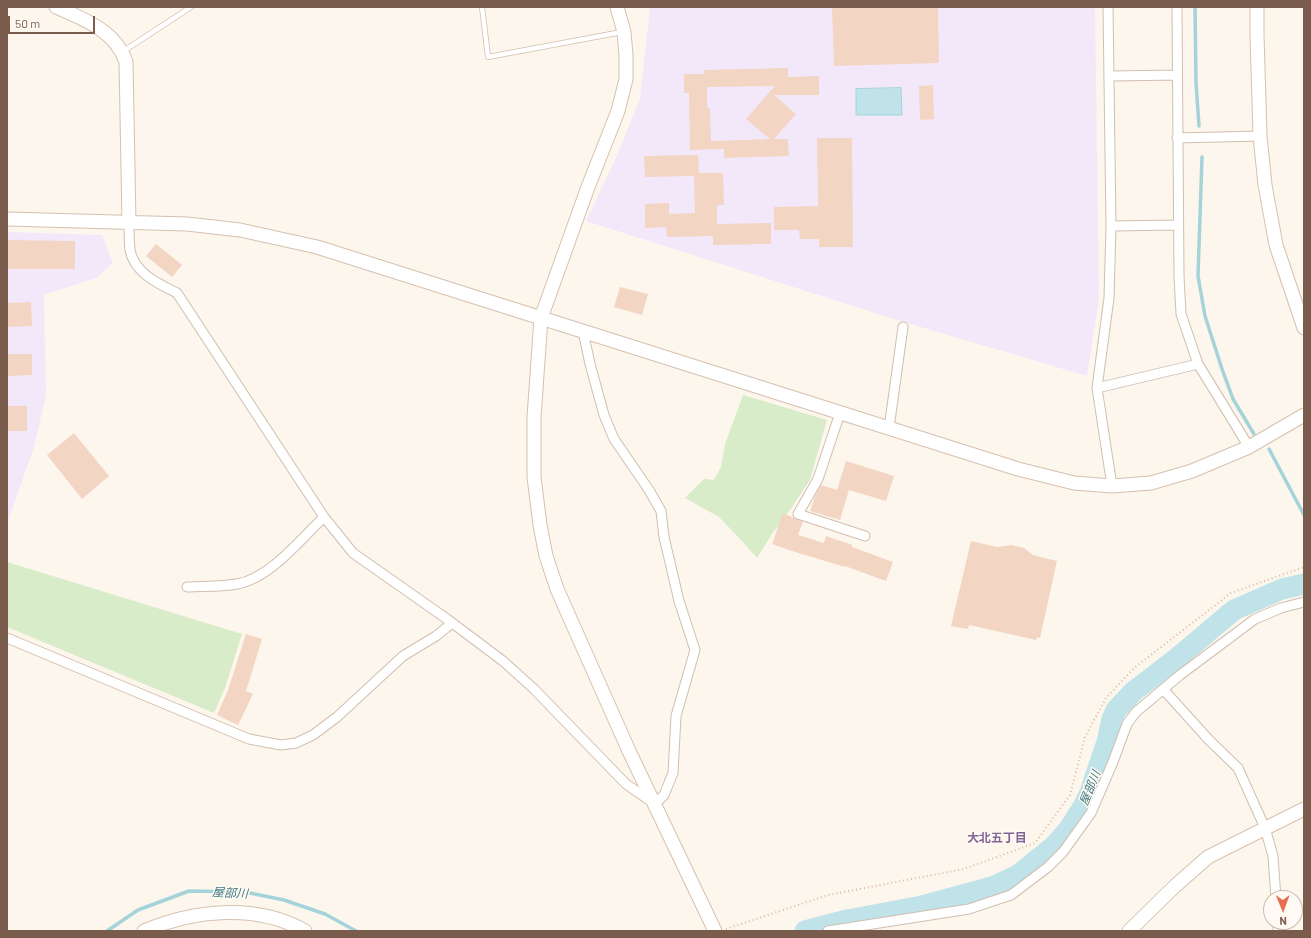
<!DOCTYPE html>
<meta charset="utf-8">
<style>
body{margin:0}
#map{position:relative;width:1311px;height:938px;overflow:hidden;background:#fdf6ec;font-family:Barlow,sans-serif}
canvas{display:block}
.frame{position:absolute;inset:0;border:8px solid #7a5c4d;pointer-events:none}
.north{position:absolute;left:1263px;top:890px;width:40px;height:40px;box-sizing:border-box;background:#fffaf3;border:1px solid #cabbb1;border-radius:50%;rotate:179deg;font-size:11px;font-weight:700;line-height:16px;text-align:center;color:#7a5c4d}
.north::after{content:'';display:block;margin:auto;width:14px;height:18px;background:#e76f51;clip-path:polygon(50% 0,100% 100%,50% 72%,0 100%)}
.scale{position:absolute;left:8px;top:16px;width:87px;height:18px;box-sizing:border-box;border:2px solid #7a5c4d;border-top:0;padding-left:5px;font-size:12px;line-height:14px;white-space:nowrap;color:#7a5c4d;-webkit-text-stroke:3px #fffaf3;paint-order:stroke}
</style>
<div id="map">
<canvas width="1311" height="938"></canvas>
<div class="frame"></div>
<div class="north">N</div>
<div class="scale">50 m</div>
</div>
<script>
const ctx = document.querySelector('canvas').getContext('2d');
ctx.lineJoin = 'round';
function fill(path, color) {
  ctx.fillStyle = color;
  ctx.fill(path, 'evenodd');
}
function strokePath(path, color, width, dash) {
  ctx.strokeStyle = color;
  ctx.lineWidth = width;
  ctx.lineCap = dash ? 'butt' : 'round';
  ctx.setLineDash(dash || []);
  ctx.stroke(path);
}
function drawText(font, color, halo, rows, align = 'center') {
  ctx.font = font + ' Barlow,"Noto Sans JP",sans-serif';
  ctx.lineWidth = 3;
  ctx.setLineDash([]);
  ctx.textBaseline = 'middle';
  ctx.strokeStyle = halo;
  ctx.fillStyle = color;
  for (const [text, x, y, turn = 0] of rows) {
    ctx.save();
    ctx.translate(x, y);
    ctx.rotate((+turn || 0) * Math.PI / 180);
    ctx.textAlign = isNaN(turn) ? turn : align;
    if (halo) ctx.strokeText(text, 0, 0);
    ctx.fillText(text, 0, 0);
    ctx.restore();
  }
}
const education = new Path2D(`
 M650,7h445l4,292 -12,77 -190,-56 -311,-99 29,-61 25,-61z
 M7,232l95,3 11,28 -17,15 -52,17 2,100 -12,52 -27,77z`);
const green = new Path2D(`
 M743,395l84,25 -17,60 -20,30 -18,24 -15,24 -17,-19 -21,-22 -34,-19 19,-19 10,1 7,-13 4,-23z
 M7,562l235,72 -17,54 -11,25 -207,-86z`);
const water = new Path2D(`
 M901,88l1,27h-46v-26z`);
const stream = new Path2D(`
 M1195,7l1,76 3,43
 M1202,157l-4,119 7,40 17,53 11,30 21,35
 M1269,449l35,66
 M107,931l31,-21 51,-19 56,1 39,8 41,14 31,17`);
const river = new Path2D(`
 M805,931l42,-11 75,-14 70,-19 26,-12 36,-29 15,-17 14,-22 6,-12 18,-53 5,-23 4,-9 18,-19 43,-33 57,-48 48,-21 22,-5`);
const building = new Path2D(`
 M832,7h106l1,56 -105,3z
 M788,68v9l31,-1v19h-45l22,19 -22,25h14l1,17 -65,2v-9l-34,1 -1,-57h-5v-19h20v-4zM775,86l-29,33 24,20 -59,2 -1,-33h-3v-21z
 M933,85l1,34 -14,1 -1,-34z
 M817,138h35l1,109h-34v-8h-19l-1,-9h-25v-23l44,-1z
 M698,155l1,18h24l1,32h-7v19l54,-1v21l-58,1v-9l-46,1 -1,-10 -21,1v-24l24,-1v11l26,-1 -1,-37 -49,1 -1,-21z
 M7,240l68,1v28h-68z
 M156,244l26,21 -10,12 -26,-21z
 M620,287l28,7 -6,21 -28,-8z
 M31,302l1,24 -25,1v-24z
 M7,354h25v21l-25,1z
 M7,406h20v25h-20z
 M74,433l35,43 -27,23 -35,-44z
 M846,461l48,15 -8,25 -37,-11 -9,30 -30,-9 5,-15 6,-11 16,5z
 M783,513l20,9 -5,13 26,8 2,-7 26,9v2l41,15 -7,19 -41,-15v1l-53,-16 -20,-7z
 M971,541l26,6 14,-2 13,3 9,7 24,6 -17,77 -3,-1 -1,3 -67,-15 -1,4 -17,-3z
 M246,634l16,5 -16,52 7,3 -15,31 -21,-10 11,-25z`);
const path = new Path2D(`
 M726,929l102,-34 136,-26 71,-26 35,-48 15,-58 21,-39 28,-30 97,-75 73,-26`);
const lane = new Path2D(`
 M482,7l6,50 134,-25
 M122,52l69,-45`);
const street = new Path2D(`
 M1108,7l3,219 -2,72 -12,90 15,98
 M1110,76l67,-1
 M1177,138l83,-2
 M129,222c0,10 0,19 1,28 4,23 29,34 47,43l147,224 29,36 94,66 56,42 31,28 92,95 29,20 9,-9 9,-22 3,-57 19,-66 -16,-49 -15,-64 -3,-26 -12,-21 -35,-51 -10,-24 -14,-51 -7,-33
 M1111,226l67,-1
 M1198,364l51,83
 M1097,388l101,-24 -17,-50 -2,-38 -2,-269
 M840,413l-22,66 -20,35 67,22
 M889,428l14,-101
 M187,587c16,-1 33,0 50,-3 32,-5 64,-45 87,-67
 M7,638l242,101 32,6 15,-2 17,-8 24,-18 66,-61 33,-20 16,-13
 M1163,689l46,51 29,28 27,60 8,28 3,42
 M1278,922v9
 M828,931l141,-22 42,-14 37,-28 15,-15 28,-39 22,-51 14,-38 9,-12 44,-37 75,-56 26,-11 23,-6`);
const secondary = new Path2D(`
 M56,7c28,12 60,24 70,55l3,160
 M617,7l7,25 2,23v24l-8,32 -30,76 -47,131 -7,99v60l6,48 6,31 11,33 72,162 86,180
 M1257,7v28l3,101 5,49 11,60 28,83
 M7,219l180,5 53,6 77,17 701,222 56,14 38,3 39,-3 41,-12 57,-24 55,-32
 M144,931c49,-21 112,-28 161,0
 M1129,931l46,-45 33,-29 96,-48`);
const waterNames = [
 ["屋部川",1090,788,-68],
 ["屋部川",230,893,3]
];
const neighbourhoodNames = [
 ["大北五丁目",997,838]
];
fill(education, '#f3e8fa');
fill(green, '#d8ecc9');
fill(water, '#bfe3e8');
strokePath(water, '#a5d3da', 1);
strokePath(stream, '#a5d3da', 3.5);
strokePath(river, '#bfe3e8', 21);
fill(building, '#f3d5c3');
strokePath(lane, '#d1beb0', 6);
strokePath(street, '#d1beb0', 11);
strokePath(secondary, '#d6c0b0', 15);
strokePath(path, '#d9b8a5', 2, [1, 3]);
strokePath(lane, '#fff', 4.5);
strokePath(street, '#fff', 9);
strokePath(secondary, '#fff', 13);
drawText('italic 12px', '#437c86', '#fffaf3', waterNames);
drawText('bold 12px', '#846695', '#fffaf3', neighbourhoodNames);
</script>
